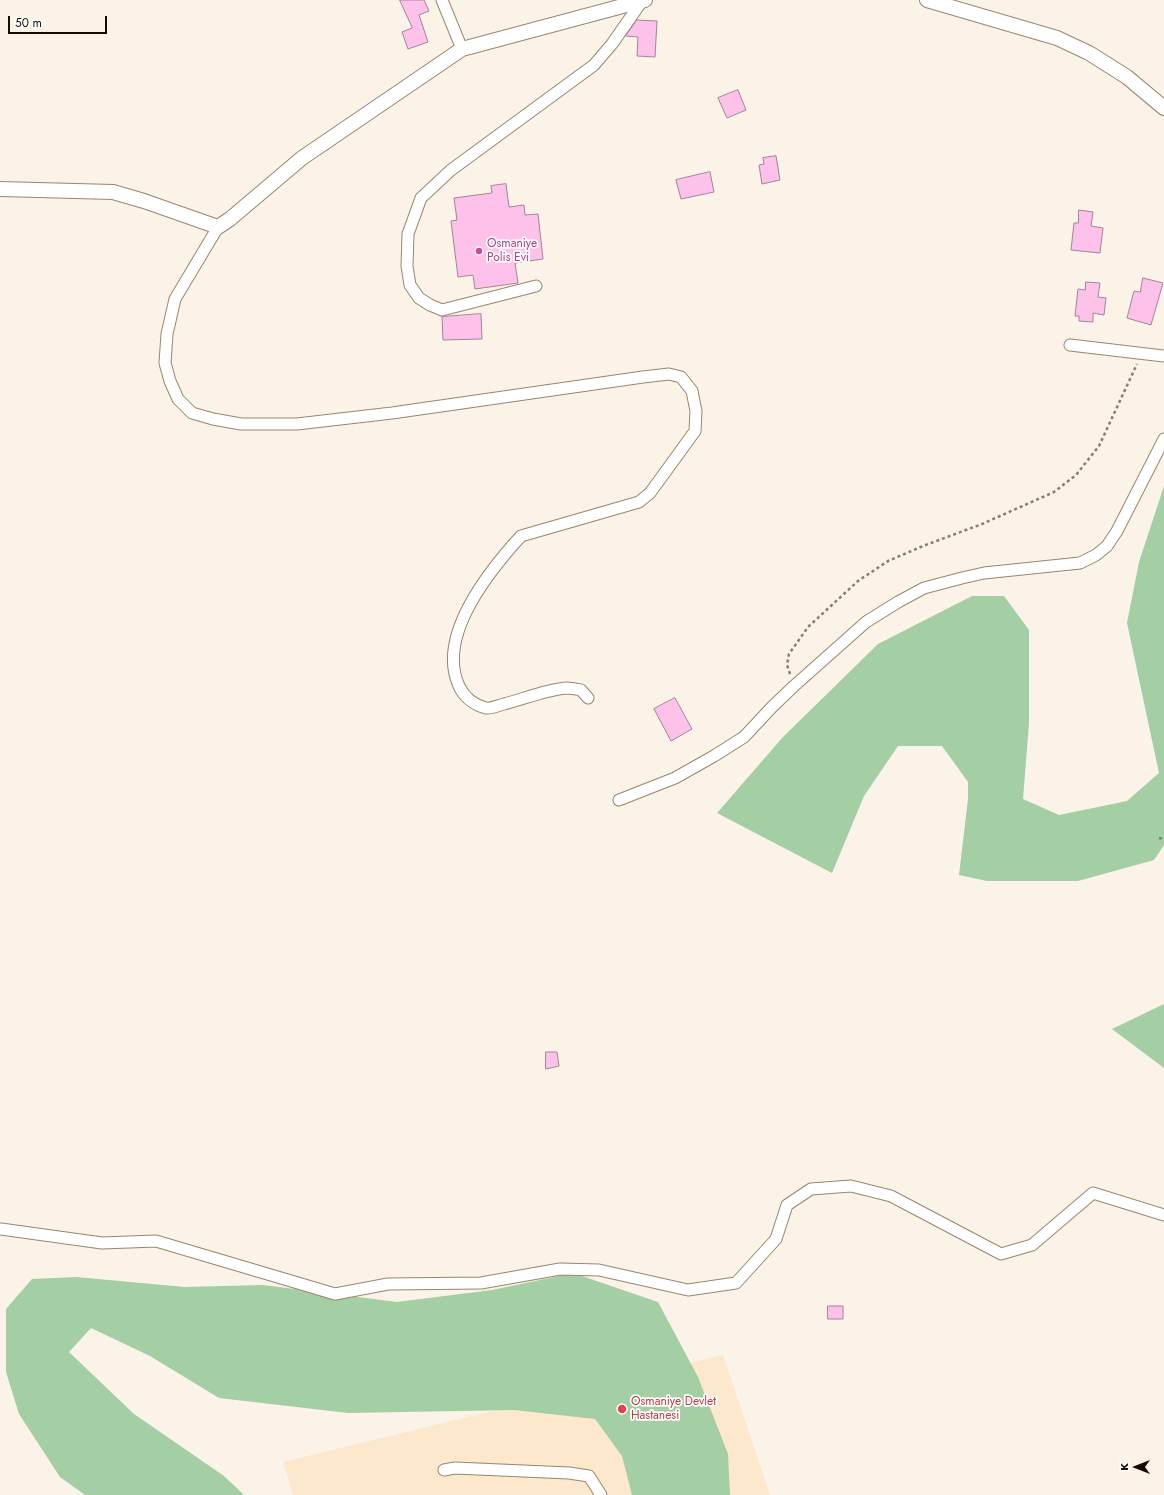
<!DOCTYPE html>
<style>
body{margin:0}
#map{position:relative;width:1164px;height:1495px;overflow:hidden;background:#fbf2e8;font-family:Jost,sans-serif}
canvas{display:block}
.north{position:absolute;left:1116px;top:1447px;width:40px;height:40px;-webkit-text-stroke:3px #fff;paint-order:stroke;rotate:270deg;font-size:11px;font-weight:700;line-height:16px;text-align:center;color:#150d05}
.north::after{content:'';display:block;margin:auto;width:14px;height:18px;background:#150d05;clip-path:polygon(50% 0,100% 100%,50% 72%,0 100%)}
.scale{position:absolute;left:8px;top:16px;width:99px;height:18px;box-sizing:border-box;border:2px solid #150d05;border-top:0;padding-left:5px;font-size:12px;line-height:14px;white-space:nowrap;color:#150d05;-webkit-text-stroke:3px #fff;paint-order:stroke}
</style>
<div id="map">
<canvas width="1164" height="1495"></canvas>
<div class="north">K</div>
<div class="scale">50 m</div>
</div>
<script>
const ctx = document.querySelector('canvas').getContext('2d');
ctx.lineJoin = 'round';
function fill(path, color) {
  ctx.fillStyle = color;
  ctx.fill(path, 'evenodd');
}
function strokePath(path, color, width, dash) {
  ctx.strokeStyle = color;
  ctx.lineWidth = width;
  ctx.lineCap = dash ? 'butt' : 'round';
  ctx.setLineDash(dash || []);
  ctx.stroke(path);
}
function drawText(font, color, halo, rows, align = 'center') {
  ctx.font = font + ' Jost,sans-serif';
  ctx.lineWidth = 3.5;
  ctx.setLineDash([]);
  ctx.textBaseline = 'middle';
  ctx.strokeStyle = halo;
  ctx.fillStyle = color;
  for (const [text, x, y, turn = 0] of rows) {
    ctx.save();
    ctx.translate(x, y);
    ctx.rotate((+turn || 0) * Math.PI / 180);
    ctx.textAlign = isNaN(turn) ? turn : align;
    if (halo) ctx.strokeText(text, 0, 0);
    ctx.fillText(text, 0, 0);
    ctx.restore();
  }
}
const built = new Path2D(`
 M723,1355l47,140h-477l-10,-33z`);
const green = new Path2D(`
 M1164,486v359l-10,15 -76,21h-91l-28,-6 9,-76v-17l-26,-36h-44l-34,50 -32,77 -115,-60 66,-76 95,-93 94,-48h32l25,34v93l-6,76 36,16 68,-14 32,-28 -32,-150 12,-61z
 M1164,1004v64l-52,-39z
 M573,1273l85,29 40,75 30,77 2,41h-98l-10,-39 -27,-37 -81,-9 -166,3 -129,-15 -69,-42 -59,-28 -22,24 65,62 90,62 20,19h-159l-25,-18 -41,-63 -13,-42v-63l26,-30 44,-2 109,10 78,-2 134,17 95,-12z`);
const building = new Path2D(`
 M400,0h24l5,11 -10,4 9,27 -20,7 -6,-17 10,-4z
 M637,20l20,1 -2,36 -18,-1 1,-19 -12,-1z
 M738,90l8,20 -19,8 -9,-20z
 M776,156l4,24 -18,4 -3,-19 5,-1 -1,-6z
 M710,172l4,20 -33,7 -5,-19z
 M506,184l3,23 15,-2 1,10 13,-1 5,45 -28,4 3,20 -43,6 -2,-14 -15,2 -7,-56 6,-1 -3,-22 38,-5 -1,-7z
 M1079,210l14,2 -2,14 12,2 -3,25 -29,-3 3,-27h4z
 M1143,278l20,5 -12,42 -24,-7 7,-27 6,1z
 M1086,282l14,1 -2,14 8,1 -2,17 -11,-2v9l-14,-1v-5h-4l3,-27 7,1z
 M481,314l1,25 -39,1 -1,-23z
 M675,698l17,31 -21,12 -17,-32z
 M546,1052h11l2,14 -13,3z
 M828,1306h15v13h-15z`);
const path = new Path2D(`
 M790,674l-3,-9 2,-11 19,-27 50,-46 30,-20 35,-15 59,-22 72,-32 22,-17 23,-29 38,-82
 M1159,838l5,1`);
const minor = new Path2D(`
 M442,0l20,49
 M218,227l-43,72 -8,35 -2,29 5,18 8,18 14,14 21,6 28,5h56l95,-11 251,-36 26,-3 12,3 11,14 4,20 -1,20 -45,62 -11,9 -118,34c-32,35 -85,100 -62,150 5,11 15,19 27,22 5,1 13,-3 18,-4 20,-5 41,-14 62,-16 5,0 10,1 15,2l7,8
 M536,286l-94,24 -12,-5 -11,-7 -9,-13 -3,-19 1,-32 13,-36 30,-28 143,-105 18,-21 30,-43
 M1070,345l94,11
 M619,800l56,-22 39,-22 30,-19 28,-30 22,-21 72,-64 32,-20 26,-14 38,-10 22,-5 96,-10 16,-8 11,-9 10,-15 47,-92
 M1,1229l101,14 54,-2 179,53 53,-10 93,-1 79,-14 39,1 89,20 48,-7 40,-44 11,-34 24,-16 40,-3 40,10 110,58 31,-9 61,-52 71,22
 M444,1470l11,-2 114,5 20,3 12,19`);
const tertiary = new Path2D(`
 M927,0l130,38 32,15 38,24 37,31
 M0,189l113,3 31,9 74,26 12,-8 72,-61 160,-109 183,-49`);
const markers = [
 [479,251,4,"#d1479c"],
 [622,1409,5,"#e0444e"]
];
const hotelNames = [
 ["Osmaniye",487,244],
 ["Polis Evi",487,258]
];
const healthNames = [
 ["Osmaniye Devlet",631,1402],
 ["Hastanesi",631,1416]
];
fill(built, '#fde7cd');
fill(green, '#a4cea3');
fill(building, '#fec2ea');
strokePath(building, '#a08497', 1);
strokePath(minor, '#9a856d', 13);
strokePath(tertiary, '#9a856d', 16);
strokePath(path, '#857d74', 2.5, [3, 3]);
strokePath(minor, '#fff', 11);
strokePath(tertiary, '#fff', 14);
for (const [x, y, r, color] of markers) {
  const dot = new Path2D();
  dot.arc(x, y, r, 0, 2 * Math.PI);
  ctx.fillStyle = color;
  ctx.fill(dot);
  strokePath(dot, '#fff', 1.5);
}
drawText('12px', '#b23c85', '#fff', hotelNames, 'left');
drawText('12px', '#be3a42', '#fff', healthNames, 'left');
</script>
